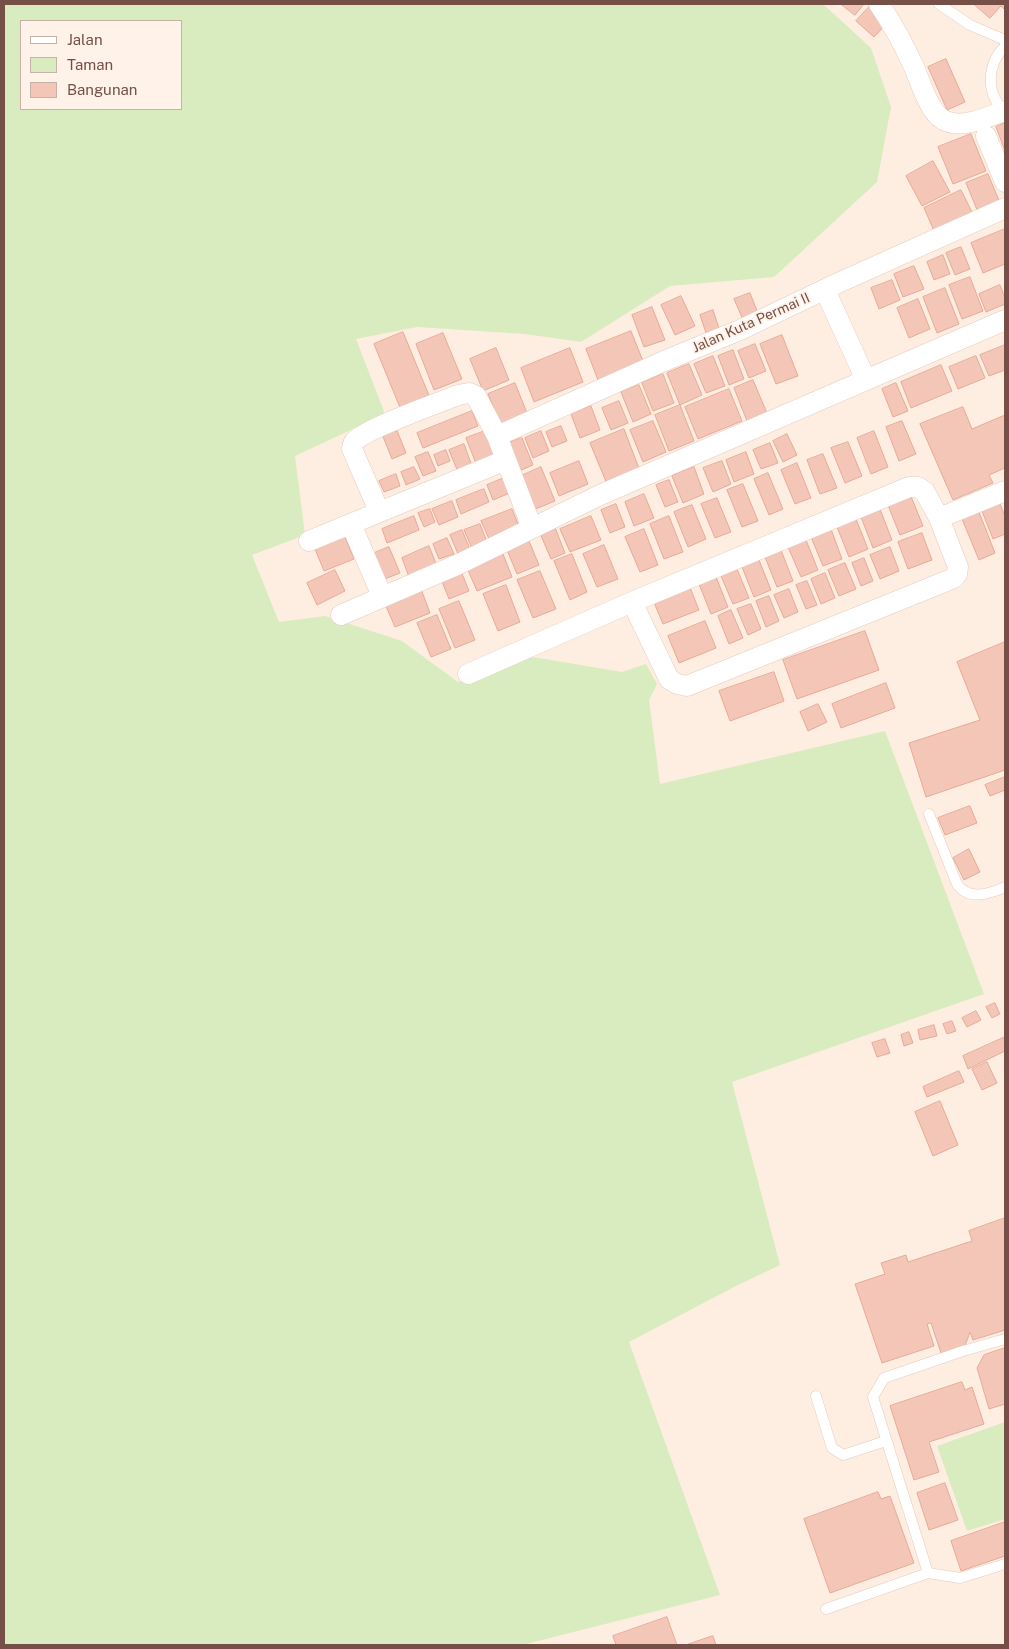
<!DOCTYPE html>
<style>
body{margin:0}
#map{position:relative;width:1009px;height:1649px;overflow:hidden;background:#feeee1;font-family:"Public Sans",sans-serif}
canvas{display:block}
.frame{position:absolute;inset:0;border:5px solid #765046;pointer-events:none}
.legend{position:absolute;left:20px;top:20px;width:162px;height:90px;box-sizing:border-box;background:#fff3e9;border:1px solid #c8b2a8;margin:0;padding:6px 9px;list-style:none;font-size:15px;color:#765046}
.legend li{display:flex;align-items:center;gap:10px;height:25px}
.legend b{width:25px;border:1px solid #c8b2a8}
</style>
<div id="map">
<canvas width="1009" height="1649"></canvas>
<div class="frame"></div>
<ul class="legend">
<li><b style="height:6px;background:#fff"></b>Jalan</li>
<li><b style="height:14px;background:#d8ecbf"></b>Taman</li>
<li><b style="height:14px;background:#f4c6b7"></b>Bangunan</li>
</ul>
</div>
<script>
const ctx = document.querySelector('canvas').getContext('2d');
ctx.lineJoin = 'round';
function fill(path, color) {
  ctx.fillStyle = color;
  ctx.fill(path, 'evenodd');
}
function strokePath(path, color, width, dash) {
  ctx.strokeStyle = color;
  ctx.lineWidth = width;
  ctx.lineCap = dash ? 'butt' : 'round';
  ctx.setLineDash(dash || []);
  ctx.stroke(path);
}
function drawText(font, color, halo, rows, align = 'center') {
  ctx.font = font + ' "Public Sans",sans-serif';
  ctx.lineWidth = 4;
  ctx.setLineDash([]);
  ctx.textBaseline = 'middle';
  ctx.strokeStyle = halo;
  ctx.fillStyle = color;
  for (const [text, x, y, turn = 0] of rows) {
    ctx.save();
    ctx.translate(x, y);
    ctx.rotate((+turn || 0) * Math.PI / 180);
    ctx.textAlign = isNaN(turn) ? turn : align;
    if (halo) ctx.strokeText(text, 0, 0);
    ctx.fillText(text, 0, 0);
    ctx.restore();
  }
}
const green = new Path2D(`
 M4,4h819l48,44 20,59 -14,75 -103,95 -104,9 -89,56 -56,-8 -108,-7 -61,12 29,75 -90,42 10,79 -53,20 27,67 46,-6 77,25 56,41 75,-25 89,15 24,-8 11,20 -8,16 11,84 225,-53 99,263 -252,88 48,183 -46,22 -105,55 91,253 -198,50h-518zM21,21h160v88h-160z
 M1005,1422v97l-38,12 -30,-85z`);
const building = new Path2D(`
 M841,4h23l-9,11z
 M974,4h31v6l-4,-4 -11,12z
 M869,7l18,16 -13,14 -18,-16z
 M946,59l19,43 -18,8 -19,-43z
 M1005,123v28l-9,-24z
 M971,134l15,37 -33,13 -15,-37z
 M933,161l17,31 -28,14 -16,-30z
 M988,174l12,29 -22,9 -12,-29z
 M961,190l12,24 -38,19 -11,-25z
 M1005,229v35l-22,9 -12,-30z
 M961,247l9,22 -15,6 -9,-22z
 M943,255l7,19 -16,6 -7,-18z
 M914,266l10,23 -21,8 -9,-23z
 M970,277l13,34 -21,8 -13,-34z
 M892,280l8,20 -21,9 -8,-21z
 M1000,285l5,13v6l-19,8 -7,-18z
 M945,288l14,36 -22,9 -14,-36z
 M750,293l9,23 -15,6 -10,-23z
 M681,296l14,30 -20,9 -14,-30z
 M918,299l12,30 -21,9 -12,-30z
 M652,307l13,33 -21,7 -12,-32z
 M713,310l6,18 -13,5 -6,-18z
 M631,331l12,30 -45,19 -12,-31z
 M403,332l27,66 -29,12 -27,-66z
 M443,333l19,46 -28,11 -18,-46z
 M782,335l16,41 -22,8 -16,-40z
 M755,344l11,27 -17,7 -11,-27z
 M1005,345v25l-16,6 -9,-21z
 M496,348l13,32 -26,11 -13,-32z
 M570,348l13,34 -49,20 -13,-34z
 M733,350l11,29 -15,6 -11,-29z
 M713,356l12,30 -19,7 -12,-29z
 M976,356l9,22 -27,11 -9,-22z
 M689,364l13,31 -22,10 -13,-32z
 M941,365l11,26 -41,17 -10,-26z
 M663,374l11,29 -21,8 -11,-28z
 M753,380l14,33 -20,8 -13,-33z
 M515,383l12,30 -27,11 -12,-30z
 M896,383l12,28 -15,6 -11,-28z
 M639,385l12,29 -18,8 -12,-30z
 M729,389l13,32 -44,18 -13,-32z
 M619,401l9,22 -17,7 -9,-22z
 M680,405l14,36 -25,10 -14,-36z
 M591,406l9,24 -20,8 -9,-24z
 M963,407l9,22 33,-14v53l-16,7 4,8 -40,17 -33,-76z
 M472,411l6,15 -55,22 -6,-15z
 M653,421l13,31 -23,10 -13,-32z
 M902,421l14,33 -17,7 -13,-34z
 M561,426l6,15 -15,6 -6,-15z
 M396,428l10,25 -14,6 -10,-25z
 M624,429l16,42 -33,13 -17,-41z
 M485,431l11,27 -19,8 -11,-28z
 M541,431l8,20 -16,7 -8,-20z
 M874,431l14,36 -17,7 -14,-36z
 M787,434l10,21 -14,7 -10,-21z
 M522,438l11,27 -14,6 -11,-28z
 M848,442l14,34 -17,7 -14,-35z
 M770,443l8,20 -17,6 -8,-19z
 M464,444l8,22 -14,6 -9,-22z
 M446,450l4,11 -12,5 -4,-11z
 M428,452l8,19 -13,5 -8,-19z
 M746,452l8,22 -20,8 -8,-22z
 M823,454l14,34 -17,6 -13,-34z
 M579,461l9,23 -29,12 -9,-23z
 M722,461l9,23 -18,8 -10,-24z
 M797,463l14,35 -16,6 -14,-34z
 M414,467l6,12 -14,6 -5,-13z
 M541,467l14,34 -22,9 -14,-33z
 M694,467l10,27 -21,9 -11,-27z
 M768,473l15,36 -14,6 -15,-36z
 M396,474l4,12 -16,6 -5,-11z
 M504,478l6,15 -17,7 -6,-15z
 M669,480l9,22 -13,5 -9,-22z
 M743,484l15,37 -16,6 -15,-37z
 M484,489l5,13 -28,12 -5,-14z
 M644,494l10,24 -20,8 -9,-24z
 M910,494l13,32 -23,9 -13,-32z
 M717,498l14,34 -16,6 -14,-34z
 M998,499l7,17v18l-12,5 -13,-33z
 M452,501l6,16 -19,8 -7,-16z
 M616,504l9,23 -15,6 -9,-23z
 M692,505l14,34 -18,8 -14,-35z
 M430,509l5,13 -11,5 -6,-14z
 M512,509l8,20 -30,12 -9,-20z
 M880,509l12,31 -19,8 -12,-31z
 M979,512l16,41 -16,7 -17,-41z
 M414,516l5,14 -32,13 -5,-14z
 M591,516l10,24 -31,12 -10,-23z
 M669,516l14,36 -19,7 -14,-35z
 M856,519l12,30 -19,8 -12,-30z
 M480,524l9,23 -15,6 -10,-23z
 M554,525l11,28 -14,6 -12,-28z
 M644,529l14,36 -18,7 -15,-35z
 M831,529l11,30 -19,7 -12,-29z
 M462,530l8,19 -12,5 -8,-19z
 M922,533l10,27 -24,9 -10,-27z
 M345,537l9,22 -30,12 -9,-22z
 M447,538l7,16 -15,5 -6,-15z
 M806,540l12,30 -17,7 -13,-30z
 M529,541l10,24 -22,9 -10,-24z
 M604,545l14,34 -21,8 -14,-33z
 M429,546l8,20 -28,11 -7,-19z
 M389,547l11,26 -18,7 -10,-26z
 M890,547l9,24 -19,8 -10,-24z
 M781,550l12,31 -16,6 -12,-30z
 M503,554l9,23 -35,14 -10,-23z
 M572,554l15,38 -17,8 -16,-39z
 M864,558l9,23 -12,5 -9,-23z
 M759,560l12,30 -17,7 -12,-30z
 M845,563l11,26 -17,7 -11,-26z
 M737,569l12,29 -16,6 -12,-28z
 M335,570l10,21 -28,14 -10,-22z
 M461,571l8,20 -20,8 -8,-20z
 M540,571l16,38 -23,9 -16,-38z
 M825,573l10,25 -14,6 -10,-25z
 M716,577l12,30 -17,7 -12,-30z
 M807,581l10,24 -11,4 -10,-24z
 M506,585l14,37 -22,9 -15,-37z
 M689,585l10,25 -36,14 -10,-24z
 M421,589l9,24 -35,14 -10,-23z
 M789,589l9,23 -14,6 -10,-23z
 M769,596l10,25 -13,6 -10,-26z
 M459,601l16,39 -20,8 -16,-39z
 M751,604l10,25 -13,6 -11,-26z
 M731,610l12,28 -14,6 -11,-28z
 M437,615l14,34 -20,8 -14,-34z
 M705,621l11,27 -37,15 -11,-27z
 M865,631l14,39 -82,29 -14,-39z
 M1005,642v128l-79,27 -17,-54 71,-23 -23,-58z
 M774,672l10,29 -54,20 -11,-30z
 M886,683l9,25 -54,20 -9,-24z
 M818,704l9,18 -19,9 -8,-19z
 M1005,777v13l-15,6 -5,-11z
 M970,806l7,17 -32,12 -7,-17z
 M969,849l11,23 -16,8 -11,-22z
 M995,1003l5,11 -8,4 -6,-11z
 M976,1011l5,9 -14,7 -5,-9z
 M952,1021l4,10 -9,3 -4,-10z
 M934,1025l3,11 -17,4 -2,-10z
 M909,1032l4,11 -9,3 -3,-11z
 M1005,1037v14l-37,18 -5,-13z
 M885,1039l5,14 -13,4 -5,-14z
 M987,1062l10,21 -15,7 -10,-21z
 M959,1071l5,11 -37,15 -4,-10z
 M940,1101l18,44 -25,11 -18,-44z
 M1005,1218v112l-32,10 -3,-8 -5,14 -24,7 -10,-30 -4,1 7,22 -52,17 -27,-79 30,-10 -4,-11 25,-8 2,7 64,-21 -3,-10z
 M1005,1348v56l-16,5 -12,-41 7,-13z
 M962,1382l3,8 7,-3 12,37 -55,18 10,30 -25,8 -24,-74z
 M945,1483l13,37 -29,10 -12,-37z
 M878,1492l3,7 9,-3 24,67 -84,30 -26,-74z
 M1005,1522v34l-44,15 -10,-30z
 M667,1617l10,28h-61l-3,-9z
 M713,1636l3,9h-30z`);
const lane = new Path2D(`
 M939,4l31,21 35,15
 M1005,112c-20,-18 -18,-48 0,-66
 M929,814l28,70c12,17 32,10 48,3
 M816,1396l16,52 11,7 43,-14
 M928,1573l-55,-176 11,-19 79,-27 42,-12
 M826,1609l102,-36 32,5 45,-14`);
const street = new Path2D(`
 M879,4c13,19 24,39 34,61 7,15 11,32 21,46 4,6 11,11 19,12 17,3 36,-7 52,-12
 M986,136l19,46
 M825,290l41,90
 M497,436l167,-75 76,-31 98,-47 167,-75
 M379,511l-27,-62c0,-2 1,-6 2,-7 10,-13 85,-39 104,-47l11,-2 7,3 21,40 35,92
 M939,518l66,-27
 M351,524l31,72
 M309,541l197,-81
 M341,615l118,-51 141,-69 405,-175
 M468,674l164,-72 277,-115h9l7,5 14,26 19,49 -1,7 -3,4 -267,108 -10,-2 -8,-5 -37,-77`);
const streetNames = [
 ["Jalan Kuta Permai II",751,323,-24]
];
fill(green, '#d8ecbf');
fill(building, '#f4c6b7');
strokePath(building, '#e8a996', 1);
strokePath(lane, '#e4cbbf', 11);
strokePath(street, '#e4cbbf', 21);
strokePath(lane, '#fff', 10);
strokePath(street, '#fff', 20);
drawText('14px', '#765046', '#fff3e9', streetNames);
</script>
